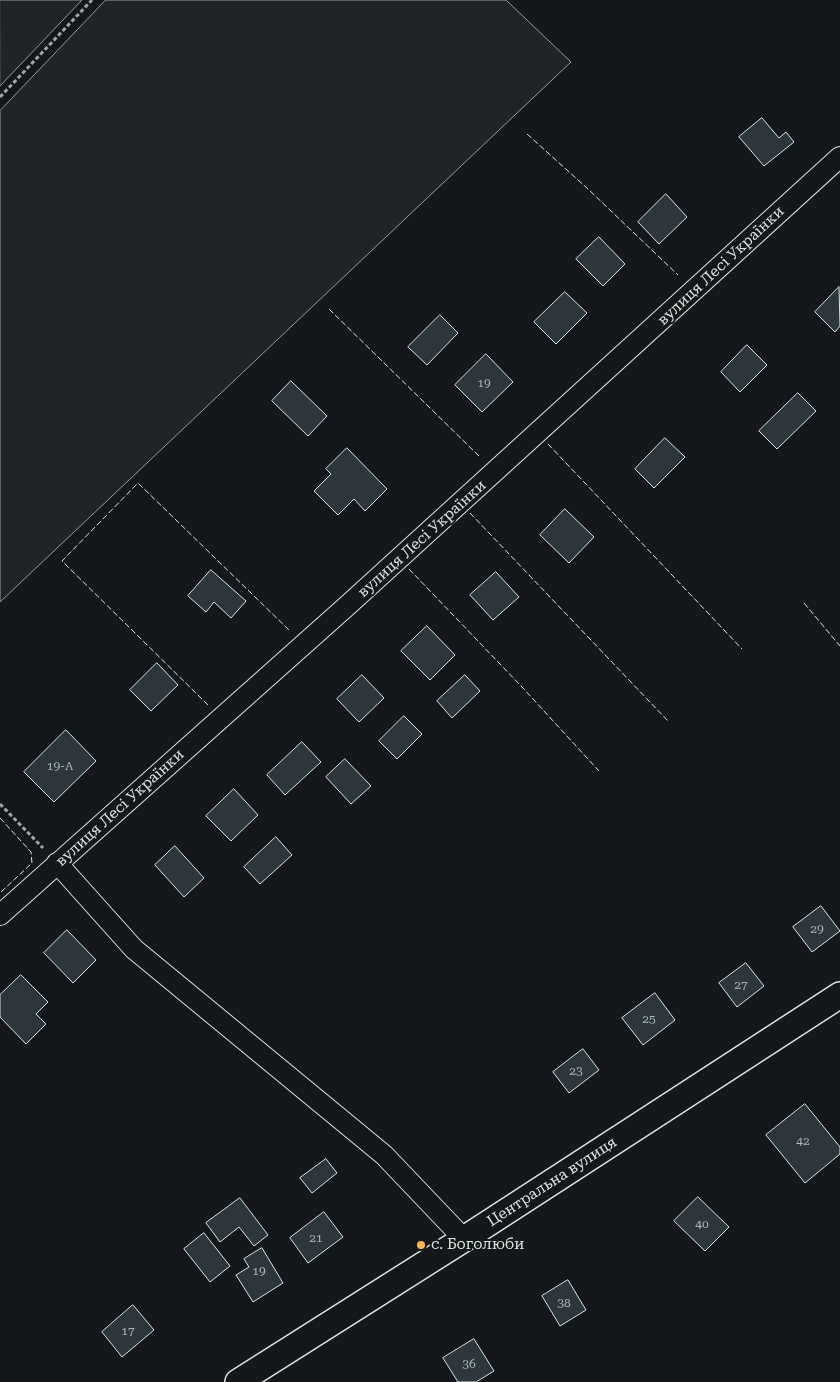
<!DOCTYPE html>
<meta charset="utf-8">
<style>
body{margin:0}
canvas{display:block;background:#14181c}
</style>
<canvas width="840" height="1382"></canvas>
<script>
const ctx = document.querySelector('canvas').getContext('2d');
ctx.lineJoin = 'round';
function fill(path, color) {
  ctx.fillStyle = color;
  ctx.fill(path, 'evenodd');
}
function strokePath(path, color, width, dash) {
  ctx.strokeStyle = color;
  ctx.lineWidth = width;
  ctx.lineCap = dash ? 'butt' : 'round';
  ctx.setLineDash(dash || []);
  ctx.stroke(path);
}
function drawText(font, color, halo, rows, align = 'center') {
  ctx.font = font + ' "Roboto Serif",serif';
  ctx.lineWidth = 4;
  ctx.setLineDash([]);
  ctx.textBaseline = 'middle';
  ctx.strokeStyle = halo;
  ctx.fillStyle = color;
  for (const [text, x, y, turn = 0] of rows) {
    ctx.save();
    ctx.translate(x, y);
    ctx.rotate((+turn || 0) * Math.PI / 180);
    ctx.textAlign = isNaN(turn) ? turn : align;
    if (halo) ctx.strokeText(text, 0, 0);
    ctx.fillText(text, 0, 0);
    ctx.restore();
  }
}
const green = new Path2D(`
 M0,0h82l-82,86z
 M106,0h400l65,62 -571,540v-491z`);
const building = new Path2D(`
 M762,118l17,20 7,-6 8,10 -30,24 -25,-29z
 M666,194l21,23 -28,27 -21,-22z
 M599,237l26,27 -22,22 -27,-27z
 M839,287l1,39 -5,6 -20,-20z
 M565,292l22,21 -31,31 -22,-22z
 M440,315l18,18 -31,32 -19,-18z
 M747,345l20,20 -27,27 -19,-20z
 M486,354l27,28 -31,30 -27,-27z
 M291,381l36,35 -19,20 -36,-35z
 M798,393l18,18 -39,38 -18,-18z
 M665,438l20,19 -31,31 -19,-19z
 M347,448l40,41 -22,22 -11,-12 -16,16 -24,-24 17,-17 -5,-5z
 M565,509l29,28 -25,26 -29,-28z
 M211,570l35,31 -15,17 -17,-16 -8,10 -18,-16z
 M496,572l23,25 -26,23 -23,-25z
 M427,626l28,29 -25,25 -29,-29z
 M157,663l21,22 -27,26 -21,-21z
 M362,675l22,23 -25,24 -22,-23z
 M465,675l15,16 -28,27 -15,-17z
 M404,716l18,18 -25,25 -18,-18z
 M66,730l30,31 -42,41 -30,-30z
 M302,742l19,20 -36,33 -18,-20z
 M345,759l26,27 -20,18 -25,-27z
 M234,789l24,26 -27,26 -25,-25z
 M276,837l16,18 -32,29 -16,-17z
 M175,846l29,32 -20,19 -29,-32z
 M821,906l19,25 -28,21 -19,-25z
 M67,930l29,30 -23,23 -29,-30z
 M746,963l18,23 -27,21 -18,-24z
 M21,975l27,27 -12,12 10,10 -20,20 -26,-27v-22z
 M655,993l20,27 -32,25 -21,-27z
 M583,1049l16,21 -30,23 -16,-21z
 M805,1104l35,43v7l-35,29 -39,-48z
 M326,1159l11,14 -25,20 -12,-15z
 M698,1197l31,30 -24,24 -31,-30z
 M240,1198l28,37 -14,11 -15,-19 -19,15 -14,-19z
 M324,1212l19,25 -35,26 -18,-25z
 M204,1233l26,33 -20,16 -26,-33z
 M262,1248l21,35 -30,19 -17,-27 13,-8 -5,-8z
 M568,1280l18,30 -26,16 -18,-30z
 M133,1305l21,25 -32,27 -20,-25z
 M474,1339l20,32 -18,11h-18l-15,-24z`);
const path = new Path2D(`
 M0,97l92,-97
 M0,804l43,44`);
const minor = new Path2D(`
 M57,863l77,86 250,206 80,84
 M0,915l348,-310 492,-448`);
const tertiary = new Path2D(`
 M238,1382l226,-143 376,-244`);
const fence = new Path2D(`
 M527,134l61,55 90,86
 M329,309l150,147
 M548,444l194,205
 M470,513l198,208
 M409,569l113,118 77,84
 M804,603l36,43
 M208,705l-146,-144 76,-78 152,148
 M0,818l31,34 1,11 -32,30`);
const markers = [
 [421,1245,5,"#ffb74d"]
];
const numberNames = [
 ["19",484,383],
 ["19-А",60,766],
 ["29",817,929],
 ["27",741,985],
 ["25",649,1019],
 ["23",576,1071],
 ["42",803,1141],
 ["40",702,1224],
 ["21",316,1238],
 ["19",259,1271],
 ["38",564,1303],
 ["17",128,1331],
 ["36",469,1364]
];
const streetNames = [
 ["вулиця Лесі Українки",721,266,-43],
 ["вулиця Лесі Українки",422,539,-42],
 ["вулиця Лесі Українки",120,808,-42],
 ["Центральна вулиця",552,1182,-33]
];
const poiNames = [
 ["с. Боголюби",431,1245]
];
fill(green, '#202428');
strokePath(green, '#939e99', 1);
fill(building, '#2c363c');
strokePath(building, '#d8e6dc', 1);
strokePath(minor, '#d8e6dc', 22);
strokePath(tertiary, '#d8e6dc', 28);
strokePath(path, '#9da8a2', 3, [4, 2.5]);
strokePath(minor, '#14181c', 20);
strokePath(tertiary, '#14181c', 25);
strokePath(fence, '#d8e6dc', 1, [6, 2.5]);
for (const [x, y, r, color] of markers) {
  const dot = new Path2D();
  dot.arc(x, y, r, 0, 2 * Math.PI);
  ctx.fillStyle = color;
  ctx.fill(dot);
  strokePath(dot, '#14181c', 2);
}
drawText('12px', '#adbab4', null, numberNames);
drawText('15px', '#d8e6dc', '#14181c', streetNames);
drawText('15px', '#d8e6dc', '#14181c', poiNames, 'left');
</script>
